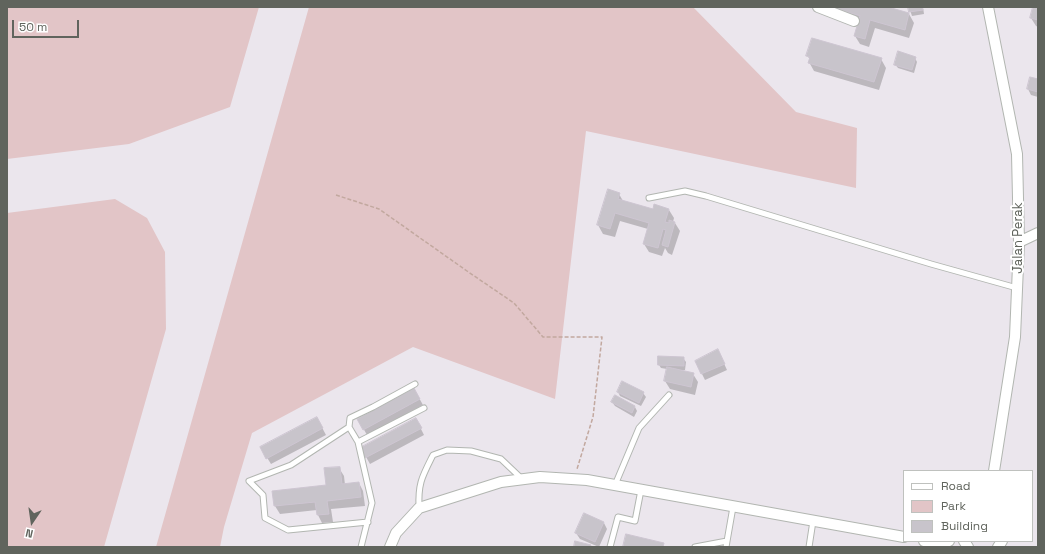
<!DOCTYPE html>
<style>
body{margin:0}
#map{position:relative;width:1045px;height:554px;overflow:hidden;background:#ebe6ed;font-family:"Space Grotesk",sans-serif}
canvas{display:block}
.frame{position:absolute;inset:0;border:8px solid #60645d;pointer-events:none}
.legend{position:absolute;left:903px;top:470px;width:130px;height:72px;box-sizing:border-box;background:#fff;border:1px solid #bfc1be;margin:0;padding:5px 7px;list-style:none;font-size:12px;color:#60645d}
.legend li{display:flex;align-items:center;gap:8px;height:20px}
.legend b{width:20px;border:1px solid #bfc1be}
.north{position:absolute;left:12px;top:502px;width:40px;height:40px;-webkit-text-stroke:3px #fff;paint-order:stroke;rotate:193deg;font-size:11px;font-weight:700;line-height:16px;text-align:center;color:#60645d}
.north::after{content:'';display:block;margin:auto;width:14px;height:18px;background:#60645d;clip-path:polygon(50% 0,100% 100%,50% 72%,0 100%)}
.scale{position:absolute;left:12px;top:20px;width:67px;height:18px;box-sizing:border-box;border:2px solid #60645d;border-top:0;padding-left:5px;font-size:12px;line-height:14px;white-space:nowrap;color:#60645d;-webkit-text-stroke:3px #fff;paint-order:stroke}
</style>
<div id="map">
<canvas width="1045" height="554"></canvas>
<div class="frame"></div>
<ul class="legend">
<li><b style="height:5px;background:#fff"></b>Road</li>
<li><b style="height:11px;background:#e2c5c7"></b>Park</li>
<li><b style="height:11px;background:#c8c4cb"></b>Building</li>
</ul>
<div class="north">N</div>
<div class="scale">50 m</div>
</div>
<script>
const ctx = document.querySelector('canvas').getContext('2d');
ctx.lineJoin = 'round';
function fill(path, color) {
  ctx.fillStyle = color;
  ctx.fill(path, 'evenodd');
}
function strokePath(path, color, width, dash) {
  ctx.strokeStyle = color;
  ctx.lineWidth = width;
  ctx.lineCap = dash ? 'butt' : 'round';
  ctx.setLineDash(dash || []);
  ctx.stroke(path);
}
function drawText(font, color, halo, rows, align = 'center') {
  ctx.font = font + ' "Space Grotesk",sans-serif';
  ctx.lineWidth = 4;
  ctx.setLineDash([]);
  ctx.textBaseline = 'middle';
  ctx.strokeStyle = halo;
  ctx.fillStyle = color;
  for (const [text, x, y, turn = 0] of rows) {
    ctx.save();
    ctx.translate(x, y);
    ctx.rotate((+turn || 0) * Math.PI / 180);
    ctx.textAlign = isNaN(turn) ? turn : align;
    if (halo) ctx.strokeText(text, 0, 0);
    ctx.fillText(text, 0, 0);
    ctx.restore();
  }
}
const green = new Path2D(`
 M7,7h252l-29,100 -101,37 -122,15z
 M309,7h384l103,105 61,16 -1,60 -270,-57 -31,268 -142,-52 -161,86 -28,94 -4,20h-64z
 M115,199l32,19 18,34 1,77 -62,218h-97v-334z`);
const shadow = new Path2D(`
 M885,7l24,7 5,9 -5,15 -34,-10 -6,19 -9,-3 -5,-8 4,-13 -33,-15z
 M909,7h14l1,7 -12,2z
 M1034,7h4v20l-2,-1 -5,-8z
 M807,55l74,4 5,9 -7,22 -65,-19 -5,-9 1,-2z
 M915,58l2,4 -3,11 -16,-5 -3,-4z
 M1038,80v17l-7,-2 -3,-6z
 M619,194l4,7 31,10 15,-1 5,8 -1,4 2,1 5,8 -8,24 -4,-2 -3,-5 -3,8 -13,-4 -5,-8 4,-15 -28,-8 -5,16 -12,-3 -5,-9z
 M721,357l6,13 -22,10 -9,-18z
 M683,358l3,4 -1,8h-5l-1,1 14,3 5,8 -3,13 -25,-6 -5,-8 2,-12 -6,-1 -2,-3z
 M414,389l9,16 -56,30 -9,-16z
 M618,392l25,1 3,4 -5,9 -21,-10z
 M615,396l20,11 2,4 -3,6 -19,-11 -3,-4z
 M317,418l9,17 -55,29 -10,-16z
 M416,419l8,16 -54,29 -9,-16z
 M339,468l5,8 1,9 14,-2 4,8 2,15 -34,3 2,13 -11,1 -4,-8 -1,-5 -37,4 -5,-8 -2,-14 54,-6z
 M604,523l3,6 -8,18 -19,-8 -4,-6z`);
const building = new Path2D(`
 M828,7h60l21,6 -4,17 -35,-10 -5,19 -11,-3 6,-20z
 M908,7h14l1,3 -14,2z
 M1033,7h5v13l-8,-2z
 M812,38l70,20 -8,24 -66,-19 2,-6 -4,-1z
 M898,51l18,6 -4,13 -18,-5z
 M1030,77l8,2v13l-11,-3z
 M608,189l12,4 -2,6 35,10 1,-5 15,5 -4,13 4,1v-3l6,2 -7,25 -6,-2 4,-15 -3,-1 -5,19 -15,-4 6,-21 -34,-10 -5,16 -13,-4z
 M718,349l7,15 -24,10 -6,-13z
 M658,356l26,1v9l-26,-1z
 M667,367l27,6 -3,14 -27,-6z
 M622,381l22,11 -5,11 -22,-11z
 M414,388l6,11 -57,31 -6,-11z
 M615,395l20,11 -3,7 -21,-11z
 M317,417l6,11 -57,31 -6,-12z
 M416,418l6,10 -57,30 -5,-10z
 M340,467l2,17 17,-2 2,15 -34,4 2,13 -12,1 -2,-13 -41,4 -2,-15 54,-6 -2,-17z
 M584,513l20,9 -9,20 -20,-9z
 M626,534l38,9 -1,4h-40z
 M575,541l16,4 -1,2h-16z`);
const path = new Path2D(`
 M336,195l43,14 88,62 47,32 29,34h59l-9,80 -16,52`);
const lane = new Path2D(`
 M649,198l36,-7 21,5 225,68 86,24
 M349,427l1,-9 23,-11 42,-23
 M358,442l66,-34
 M615,485l24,-57 30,-33
 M419,508c-1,-25 3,-31 14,-53l14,-5 24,1 30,8 20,19
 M361,547l11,-44 -14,-61 -9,-15 -58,38 -42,16 14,14 2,23 23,12 80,-8
 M610,547l8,-30 17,4 6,-31
 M695,547l32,-6
 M726,547l7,-40
 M809,547l4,-26`);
const street = new Path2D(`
 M818,7l36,14
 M988,7l29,147 2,88 -4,95 -21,134
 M1019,242l19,-9
 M924,541l16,3 9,-3
 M964,541l4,6
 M390,547l6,-14 23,-25 82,-26 39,-5 47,3 317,57
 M998,547l4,-6`);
const streetNames = [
 ["Jalan Perak",1018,238,-90]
];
fill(green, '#e2c5c7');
fill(shadow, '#0003');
fill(building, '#c8c4cb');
strokePath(building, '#cdc5d1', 1);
strokePath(lane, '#b2b6b1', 7);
strokePath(street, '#b2b6b1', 12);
strokePath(path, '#c2a89f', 1.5, [4, 2]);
strokePath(lane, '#fff', 5);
strokePath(street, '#fff', 10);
drawText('13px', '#60645d', '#fff', streetNames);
</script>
